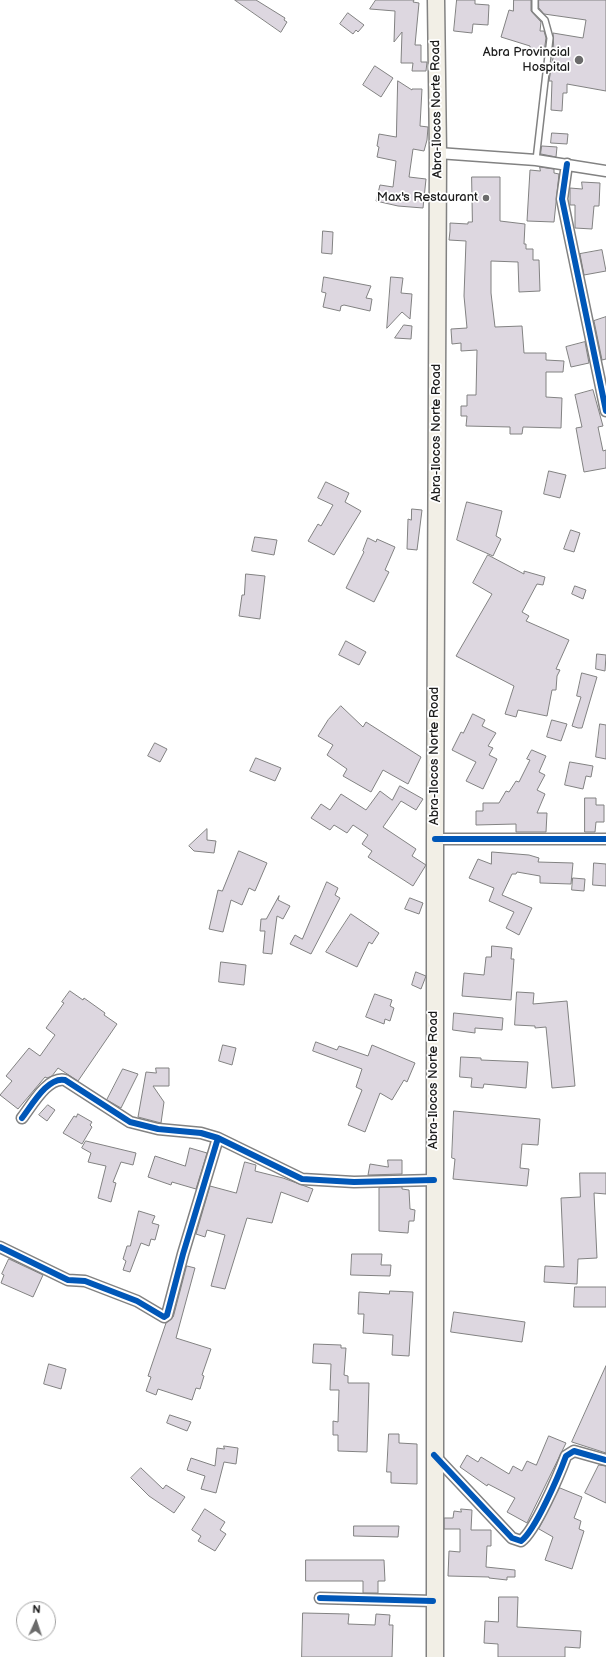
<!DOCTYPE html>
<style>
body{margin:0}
#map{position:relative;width:606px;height:1657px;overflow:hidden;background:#fff;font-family:"Balsamiq Sans",sans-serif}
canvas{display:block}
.north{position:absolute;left:16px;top:1601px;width:40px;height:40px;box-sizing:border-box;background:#fff;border:1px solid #a4a4a4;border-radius:50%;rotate:3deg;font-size:11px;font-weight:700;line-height:16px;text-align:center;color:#1c1c1c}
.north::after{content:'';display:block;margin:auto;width:14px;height:18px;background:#6b6b6b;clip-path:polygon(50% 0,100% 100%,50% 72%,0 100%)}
</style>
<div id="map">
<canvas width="606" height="1657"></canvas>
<div class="north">N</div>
</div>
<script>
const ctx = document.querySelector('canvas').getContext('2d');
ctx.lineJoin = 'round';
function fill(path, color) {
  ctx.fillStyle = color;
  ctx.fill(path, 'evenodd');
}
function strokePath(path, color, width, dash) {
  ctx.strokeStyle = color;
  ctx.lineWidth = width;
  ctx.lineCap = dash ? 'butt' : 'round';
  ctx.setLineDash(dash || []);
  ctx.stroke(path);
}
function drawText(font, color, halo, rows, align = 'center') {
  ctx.font = font + ' "Balsamiq Sans",sans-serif';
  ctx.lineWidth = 3.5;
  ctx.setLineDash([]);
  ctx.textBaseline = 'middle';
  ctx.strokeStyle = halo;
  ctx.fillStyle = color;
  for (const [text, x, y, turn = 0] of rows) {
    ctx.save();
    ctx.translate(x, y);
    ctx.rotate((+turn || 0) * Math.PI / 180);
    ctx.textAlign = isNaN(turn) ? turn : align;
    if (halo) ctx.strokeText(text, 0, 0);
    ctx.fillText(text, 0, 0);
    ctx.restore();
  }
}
const building = new Path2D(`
 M235,0h21l29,18 -1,2 3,2 -6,10z
 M376,0h38l-1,2 6,1 -4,42h6v17h6l-1,9h-14l1,-8h-12l1,-31 -8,10 1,-31 -25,-2z
 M457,0h18v4l14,1 -1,20 -15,-1 -1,9 -18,-2z
 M514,0h17v11l10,11 -1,9h4l2,7 -2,14 -14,-1v-5l-29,-9 8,-27 4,1z
 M539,0h67v91l-39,-7v9h-4l-1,18 -11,-1 1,-29h-3l5,-29 -1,-19 30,5 3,-18 -42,-6 -5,-6z
 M348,13l16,12 -6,7 -2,-2 -3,4 -13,-10z
 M375,66l18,12 -12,19 -18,-12z
 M398,81l14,9v-1h10l-2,37 8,1 -1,13 -3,11 -11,-2 -4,28 17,2 -3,29 -25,-2 -22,-5 4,-16 13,2 3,-26 -19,-4 2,-10 -2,-1 2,-12 17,3z
 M552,133l16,1 -1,10 -16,-1z
 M542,146l15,1 -1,10 -15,-3z
 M540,167l14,2v4l5,1 -5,48 -27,-1 3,-51 10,1z
 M472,177h28v44l25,3 -1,20h2v5h7v11h6l1,31 -21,1 -1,-30 -27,-1v32l4,34 27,-1 2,27h22v7l18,1 -1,11h-17v25l16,1 -1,30 -38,-1 -1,7h-12v-7l-44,-1 1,-10h-6v-10h6v-11h9l1,-45 -16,1v-8l-9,1 -1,-15 16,-1 -3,-32 2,-55 -17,-1 1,-9v-8l18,1v-2h4z
 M582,182l18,1 -1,23h-5l-2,23 -17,-1v-23h-5v-17l12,1z
 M323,231l10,1 -1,22 -10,-1z
 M602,250l4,21 -22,4 -4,-21z
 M324,277l47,9 -5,12 6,1 -2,12 -26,-6 -3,1 -1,5 -17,-4 3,-14 -4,-1z
 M391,277l12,1 -2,15 11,1 -2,25 -8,-7 -15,16z
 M606,317v42l-4,1 -8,-39z
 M404,325l8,1 -1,13 -16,-1z
 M585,342l4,21 -18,4 -5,-20z
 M593,390l10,36 -5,1 5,24 3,-1v18l-22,4 -8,-44 6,-1 -7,-32z
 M549,471l17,4 -6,23 -16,-4z
 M326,482l23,11 -4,9 16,9 -27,44 -26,-14 10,-17 3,2 12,-21 -15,-7z
 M467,502l35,9 -6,25 5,3 -8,17 -36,-16z
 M412,509l10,1 -5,40 -10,-1 1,-30 3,1z
 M571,530l9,3 -6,19 -10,-3z
 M255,537l22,3 -3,15 -22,-4z
 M368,538l8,4 1,-3 18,8 -10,23 4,2 -15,30 -28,-14 18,-36 -1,-1z
 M488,555l36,19v-3l21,6 -2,8 -6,-1 -15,28 7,4 -3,5 43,19 -13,29 4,1 -3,6 -1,14h-4l-5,26 -29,-6 -2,7 -11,-3 9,-28 -58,-30 36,-62 -19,-11z
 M246,574l19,2 -5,43 -21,-3 3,-21h2z
 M575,586l11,4 -3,9 -11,-5z
 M346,641l20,11 -7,13 -20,-10z
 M597,654l9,1 -1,16 -9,-2z
 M582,673l15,4 -15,51h-4l-6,-2 9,-29 -4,-1z
 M341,706l22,21 3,-5 55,35 -13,27 -25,-14 -12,22 -28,-16 4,-7 -20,-14 6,-10 -15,-9 10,-16z
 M473,714l12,6 -3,6 14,7 -8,13 5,2 -4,7 8,4 -14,30 -17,-8 10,-19 -24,-12 9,-18 2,1z
 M552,720l15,4 -6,17 -14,-4z
 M600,724l6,1v34l-10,-2z
 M155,743l12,6 -7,13 -12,-6z
 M532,750l14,6 -7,16 6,3 -8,15 8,4 -8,19h10l-1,19h-30v-8l-40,1v-14h7v-8h16l7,-12 3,1 7,-11 3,1 11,-22 -3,-1z
 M256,758l25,10 -6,13 -25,-10z
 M570,762l23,4 -2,11 -5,-1 -3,13 -18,-4z
 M400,786l23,13 -7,11 -15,-9 -18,26 33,22 -4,7 14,9 -13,21 -45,-29 4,-6 -10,-7 6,-9 -15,-10 -6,8 -13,-8 -4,5 -19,-12 10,-14 9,6 11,-16 25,16 14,-19 12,9z
 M585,798h11v7h8v17h-8l-1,10h-10z
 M207,829v11l9,1 -2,12 -20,-2 -5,-5z
 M239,851l28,12 -12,28 -6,-3 -7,17 -11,-5 -8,32 -14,-3 9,-39 4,1z
 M492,852l37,3 10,3 -1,4 35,1 -2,21 -31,-1v-7l-23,-4 -1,2h-4l-10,21 30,13 -13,27 -13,-7 8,-16 -25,-11 5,-13 -25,-10 9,-19 13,5z
 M594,863l12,1v22l-13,-1z
 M573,878l12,1 -1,12 -12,-1z
 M327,882l11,6 -3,7 5,3 -29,56 -21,-10 5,-9 7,4z
 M279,896l-1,4 12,6 -7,13 -6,-3 -5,38 -9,-1 2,-22h-5l1,-12h5z
 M410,898l13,5 -4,11 -14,-5z
 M351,914l28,19 -7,11 -3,-2 -12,25 -31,-15z
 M492,946l20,2 -1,11h3l-3,41 -49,-4 2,-23 20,2 2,-18h5z
 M221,962l25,3 -2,20 -25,-3z
 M416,972l10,4 -5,13 -9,-4z
 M70,991l13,9 1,-2 21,15 -1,2 13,9 -39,57 -20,-13 -6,8 -5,2 -2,-1 -27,32 -18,-14 12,-14 -6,-5 23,-28 11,8 15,-21 -9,-7 18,-25 -2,-1z
 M517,992l17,1 -1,11 34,-3 8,85 -23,2 -6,-61 -11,1v-2l-20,-1z
 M375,994l17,6 -2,6 4,2 -4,13 -5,-2 -1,5 -18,-7z
 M454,1013l49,5 -1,12 -27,-2v5l-22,-3z
 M316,1042l21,8 2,-4 29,10 4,-11 43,18 -8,19 -3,-2 -12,20 -12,-7 -15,39 -17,-7 14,-35 -6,-3 6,-18 -49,-18z
 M223,1045l13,3 -4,17 -13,-4z
 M461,1057l20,1v2l47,2 -2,26 -42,-4 -1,4 -12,-1 1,-9 -12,-1z
 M156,1068h13v18h-16l11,16 -3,21 -23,-6 8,-45 10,1z
 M123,1069l15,5 -17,34 -14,-8z
 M48,1105l7,5 -8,11 -8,-6z
 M454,1111l86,8 -2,26 -16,-1 -2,24 9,1 -2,17 -74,-7 2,-20 -3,-1z
 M78,1114l14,8 -2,3 2,2 -10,17 -19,-11 11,-17 2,1z
 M86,1141l50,12 -3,12 -12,-3 -8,20 3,1 -5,19 -13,-4 8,-32 -18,-4 3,-9 -9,-5z
 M190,1148l17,5 -11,36 -24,-7 -1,3 -23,-8 7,-21 30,10z
 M388,1160h14v14l-34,1 2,-11 18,3z
 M245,1162l11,3 -1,6 28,7 30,11 -5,13 -27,-10 -9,31 -25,-5 -22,71 -14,-3 14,-51 -18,-5 -2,7 -9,-3 14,-48 26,7z
 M580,1173h26v21l-12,-1 3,65 -19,1 -1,25 -33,-2 1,-16 19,1 -3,-69 19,-1z
 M402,1187v2l7,1 1,19 5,1 -1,11h-5l-1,12 -29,-2v-43z
 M139,1211l16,5 -3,7 7,2 -4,15 -4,-1 -2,7 -8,-3 -11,29 -7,-2 3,-9 -3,-2 4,-13h3z
 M352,1254h30l-1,11h10l-1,11 -39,-1z
 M9,1259l34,16 -10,22 -32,-14 3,-8 -2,-1z
 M187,1266l8,2 -19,70 35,11 -9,26 2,1 -4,13 -4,-1 -4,12 -34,-11 -2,6 -10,-4 5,-14 -3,-1 18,-53 7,-6z
 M575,1287h31v20h-32z
 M390,1291l23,1 -4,64 -17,-1 1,-20 -30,-2 1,-19h-6l1,-22 30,2z
 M454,1312l71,10 -3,20 -71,-10z
 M314,1344l27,1v3h5l-2,27 4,1v7h21l-2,69 -29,-1v-16h-5v-14l5,1 1,-32h-9l1,-26 -18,-1z
 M49,1364l17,5 -5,20 -17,-5z
 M606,1366v87l-34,-11z
 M170,1415l21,7 -4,9 -20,-8z
 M389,1434h10v9l18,1v40l-26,-1v-11h-4z
 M549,1436l17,7 -39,80 -20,-11 8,-14 -27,-14 -1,2 -27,-19 7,-12 11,7 3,-5 28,17 4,-8 9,5 5,-10 9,4z
 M224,1446l14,2 -2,16 -12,-2 -8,31 -15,-4 4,-13 -18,-6 4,-12 24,8 2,-18 7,1z
 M599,1465l7,1v37l-21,-10z
 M141,1468l22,21 3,-4 19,12 -11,16 -25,-17 -18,-18z
 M560,1488l22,9 -8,21 7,3 -2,8 5,2 -12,38 -27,-9 8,-23 -14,-8z
 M205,1509l20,13 -5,8 6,4 -11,17 -17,-10 3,-5 -9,-6z
 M461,1509l11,1 -1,20h20v16h-4l-1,21 29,3v7h-8v3l-18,-2v-1l-41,-1 1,-25 11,1v-23h-16v-11h9l1,-7 7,1z
 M354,1526h45l-1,11 -44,-1z
 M306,1560h78l1,21h-7v12h-15v-12h-57z
 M499,1597h19l-1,30 64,4 -1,17 -15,-1v10h-67v-13l-14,-1 1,-22 13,1z
 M303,1613l46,1 -1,10 27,1 1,-11 14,1 -1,10h4l-1,32h-90z`);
const service = new Path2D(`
 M535,0v10l10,10 5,18 -14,122`);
const minor = new Path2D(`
 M438,153l98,7 70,11
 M567,164l-5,35 44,212
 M435,839h171
 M22,1118c10,-13 26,-42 43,-38l65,42 28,7 43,4 17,5 84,41 52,3 80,-2
 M0,1247l68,33 17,1 52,20 27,16 3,-2 16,-61 35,-116
 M434,1455l78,83 9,3c14,-10 38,-66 45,-85l8,-5 32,9
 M320,1598l113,3`);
const primary = new Path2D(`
 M435,1657v-818l3,-686 -2,-153`);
const cycleway = new Path2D(`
 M567,164l-5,35 44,212
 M435,839h171
 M22,1118c10,-13 26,-42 43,-38l65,42 28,7 43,4 17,5 84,41 52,3 80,-2
 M0,1247l68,33 17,1 52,20 27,16 3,-2 16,-61 35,-116
 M434,1455l78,83 9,3c14,-10 38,-66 45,-85l8,-5 32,9
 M320,1598l113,3`);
const markers = [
 [579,60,5,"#6b6b6b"],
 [486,198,4,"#6b6b6b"]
];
const poiNames = [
 ["Abra Provincial",570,53],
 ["Hospital",570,68],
 ["Max's Restaurant",478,198]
];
const streetNames = [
 ["Abra-Ilocos Norte Road",437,109,-91],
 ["Abra-Ilocos Norte Road",437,433,-90],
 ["Abra-Ilocos Norte Road",435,756,-90],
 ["Abra-Ilocos Norte Road",434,1080,-90]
];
fill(building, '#ddd7e0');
strokePath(building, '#828282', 1);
strokePath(service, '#828282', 8);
strokePath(minor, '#828282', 13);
strokePath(primary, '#828282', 19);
strokePath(service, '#fff', 5);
strokePath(minor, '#fff', 10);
strokePath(primary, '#f2efe6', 16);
strokePath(cycleway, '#0057b8', 6);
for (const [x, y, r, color] of markers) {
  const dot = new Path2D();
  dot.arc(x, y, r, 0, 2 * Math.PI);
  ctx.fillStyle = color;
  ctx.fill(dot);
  strokePath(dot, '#fff', 1.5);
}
drawText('13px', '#1c1c1c', '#fff', poiNames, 'right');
drawText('13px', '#1c1c1c', '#fff', streetNames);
</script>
